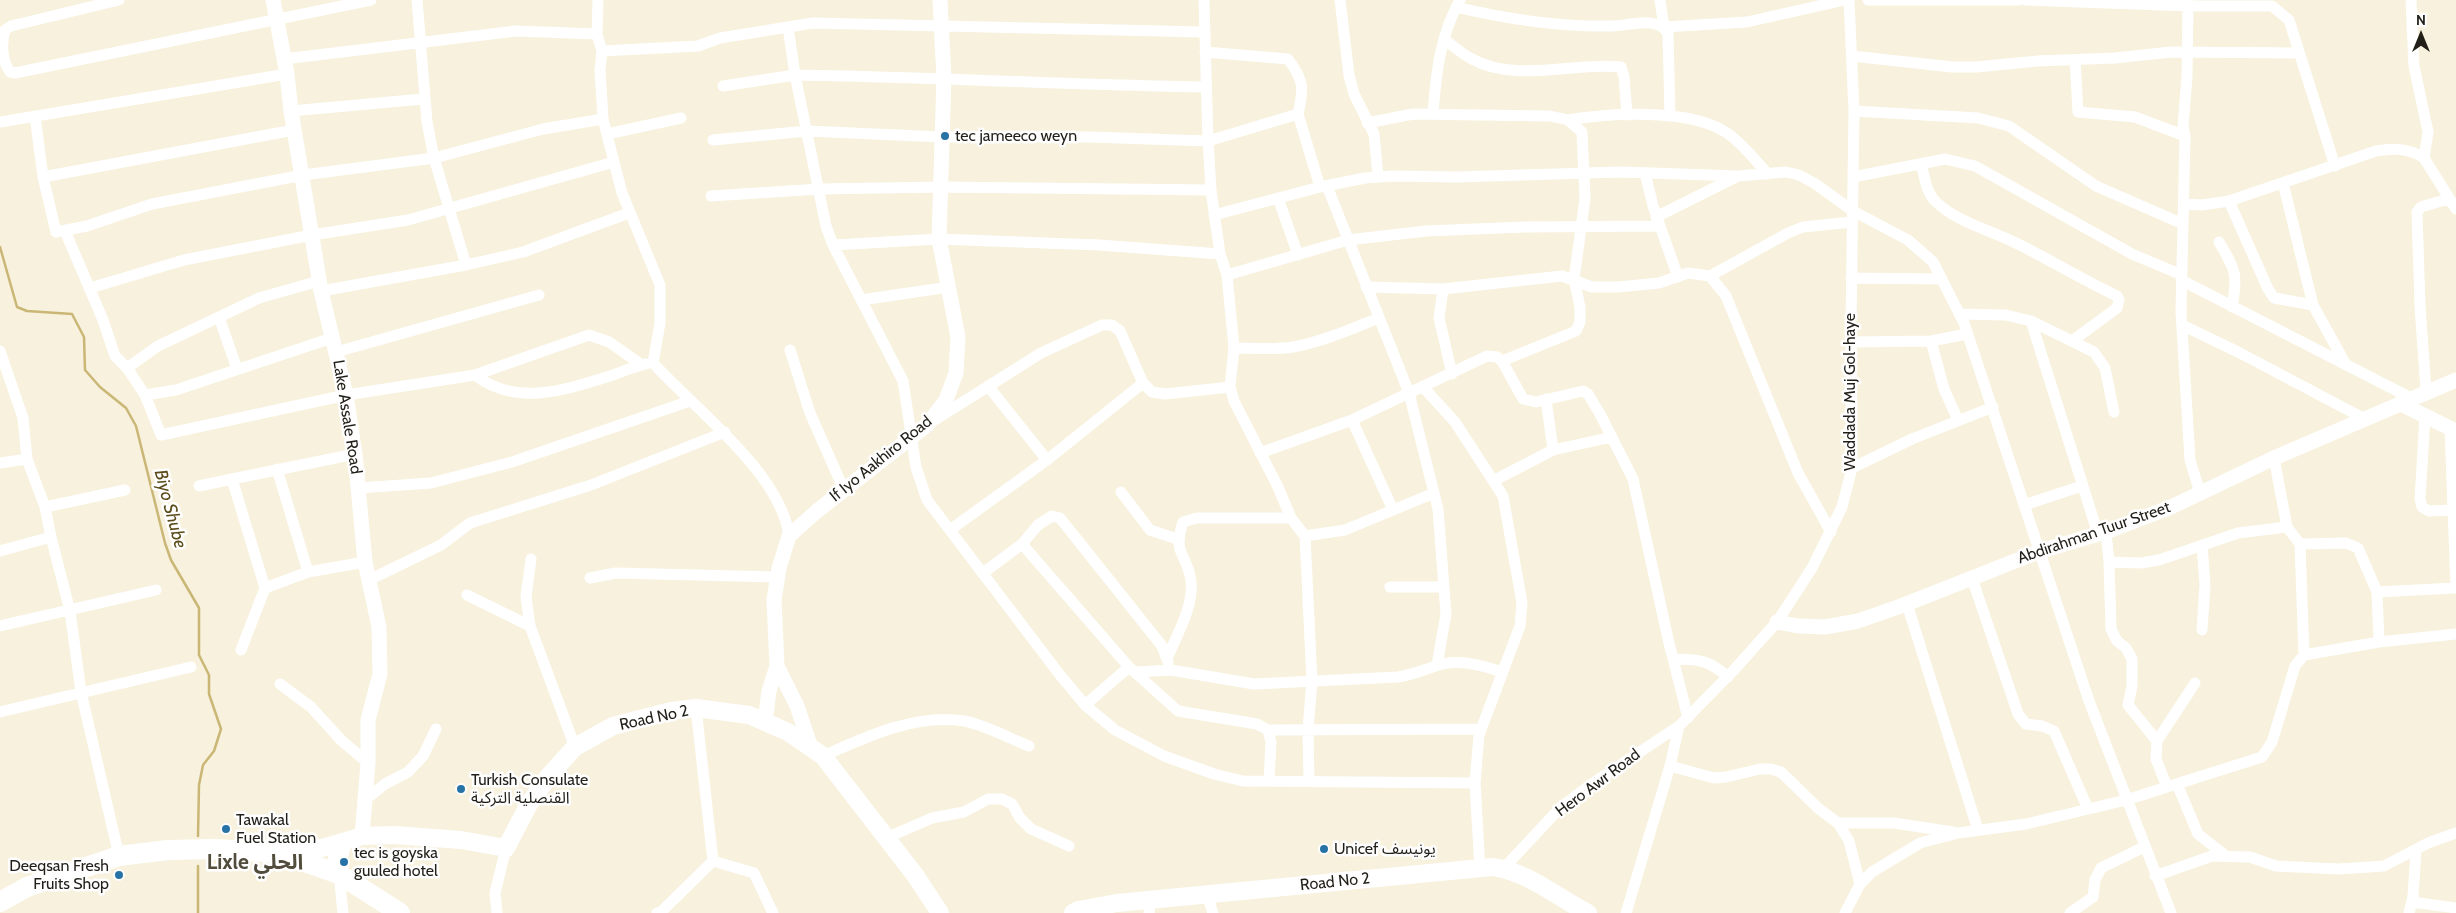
<!DOCTYPE html>
<meta charset="utf-8">
<style>
body{margin:0}
#map{position:relative;width:2456px;height:913px;overflow:hidden;background:#f7f1dd;font-family:Cabin,sans-serif}
canvas{display:block}
.north{position:absolute;left:2396px;top:10px;width:50px;height:50px;-webkit-text-stroke:4px #fefefe;paint-order:stroke;rotate:0deg;font-size:14px;font-weight:700;line-height:20px;text-align:center;color:#211f18}
.north::after{content:'';display:block;margin:auto;width:18px;height:22px;background:#211f18;clip-path:polygon(50% 0,100% 100%,50% 72%,0 100%)}
</style>
<div id="map">
<canvas width="2456" height="913"></canvas>
<div class="north">N</div>
</div>
<script>
const ctx = document.querySelector('canvas').getContext('2d');
ctx.lineJoin = 'round';
function strokePath(path, color, width, dash) {
  ctx.strokeStyle = color;
  ctx.lineWidth = width;
  ctx.lineCap = dash ? 'butt' : 'round';
  ctx.setLineDash(dash || []);
  ctx.stroke(path);
}
function drawText(font, color, halo, rows, align = 'center') {
  ctx.font = font + ' Cabin,"Noto Sans Arabic",sans-serif';
  ctx.lineWidth = 5;
  ctx.setLineDash([]);
  ctx.textBaseline = 'middle';
  ctx.strokeStyle = halo;
  ctx.fillStyle = color;
  for (const [text, x, y, turn = 0] of rows) {
    ctx.save();
    ctx.translate(x, y);
    ctx.rotate((+turn || 0) * Math.PI / 180);
    ctx.textAlign = isNaN(turn) ? turn : align;
    if (halo) ctx.strokeText(text, 0, 0);
    ctx.fillText(text, 0, 0);
    ctx.restore();
  }
}
const stream = new Path2D(`
 M0,247l17,60 10,4 45,3 12,23 1,33 15,17 26,21 10,18 29,117 6,17 28,48v47l10,20v19l12,35 -7,22 -11,14 -4,20 -1,51
 M198,866v47`);
const street = new Path2D(`
 M119,0l-108,26 -6,4c-4,13 -3,31 5,42l5,1 356,-73
 M417,0l10,122 7,36 32,107
 M598,0l-1,34 5,17 -2,19 3,49 19,74 38,92v38l-7,40
 M1204,0l4,141 3,49 9,64 7,21 7,73 -4,39 4,14 44,86 13,31 14,18 7,145 -4,48 1,51
 M1340,0l9,75 5,19 20,40 4,43
 M1660,0l4,27 83,-5 98,-22
 M1868,0h150
 M2025,0l164,6h83l17,14 46,146
 M2188,0l-1,77 -4,49 2,10 -4,176 9,148 10,33
 M2411,0l3,66 14,66 -4,26
 M1456,7c50,12 104,20 155,19 19,0 45,-11 57,7l2,83
 M1444,39c9,7 18,15 28,20 42,24 103,3 149,8l3,10 3,38
 M602,51l96,-5 22,-8 93,-15 391,9
 M1205,52l83,7c16,21 16,30 10,55
 M1852,56l100,11h24l62,-6 77,-3 56,-6 128,1
 M284,59l232,-28 81,3
 M2075,60l3,52 57,5 50,19
 M723,86l72,-11 -7,-48
 M1206,87c-137,-2 -274,-10 -411,-12l31,151 7,19 70,136 13,86 11,33 133,175 25,30 30,25 49,26 50,18 29,7 232,2
 M291,111l132,-12
 M1854,111l124,7 31,8 87,60 87,38
 M1433,114c3,-40 7,-79 27,-114
 M35,116l8,61 13,55 31,-6 65,-22 151,-29 131,-17 109,-29 60,-10
 M1568,120c42,-7 122,-12 159,13 15,10 28,27 41,41
 M0,122l287,-48
 M1367,123l46,-9 137,2 18,4 14,12 3,67 -11,80 6,28v15l-4,9 -74,30
 M607,134l74,-16
 M713,140l94,-9 135,6h149l117,4 90,-27 22,73
 M1921,164c4,13 5,29 15,38 24,22 55,28 82,42 34,17 65,36 99,52l2,4 -2,8 -45,33
 M1645,173l8,33 25,71
 M43,177l251,-47
 M1853,177l92,-18 30,7 157,88 50,21
 M2283,183l30,122 33,60
 M1327,186l82,207 29,116 8,105 -9,51
 M711,196l108,-7 122,-2 270,3
 M1278,198l20,57
 M2229,201l39,88 6,9 39,7
 M2184,204l18,1 27,-4 147,-50c17,-3 33,-3 48,7l32,51
 M1214,215l106,-28 45,-9 28,-2 64,1 164,-5 117,4 48,-4 13,3 15,8 39,28 55,29 25,22 31,61 125,378 82,212
 M1656,217l80,-40
 M65,231l38,89 12,36 12,12 18,27 16,40 185,-40 129,-20 114,-40 20,7 33,23
 M2219,242c17,29 19,32 13,65
 M833,245l106,-6 160,6 121,9
 M1227,275l121,-35 78,-9 99,-4 135,-1
 M1710,276l78,-43 15,-6 49,-5
 M1851,278l90,1
 M2181,280l230,118
 M1366,287l77,2 119,-13 30,11h26l41,-4 29,-10 22,3 16,20 72,177 33,59
 M90,288l94,-28 128,-25 96,-15 206,-58
 M1443,289l-4,29 13,56
 M321,291l145,-26 57,-13 106,-39
 M861,300l88,-13
 M1959,314l47,1 25,6 63,31 11,16 9,44
 M219,317l18,52
 M2031,321l67,213
 M2182,325l58,28 125,66
 M1931,341l13,48 14,31
 M1851,342l80,-1 36,-7
 M1234,348c20,0 40,2 59,-1 29,-5 58,-18 86,-29
 M790,350l20,63 34,77
 M0,351l23,67 4,41
 M336,352l203,-57
 M653,363c41,45 128,110 136,173
 M127,368l31,-22 101,-48 60,-17
 M475,375c41,32 90,15 135,1 12,-4 24,-10 36,-12
 M988,386l59,74
 M1423,387l32,35 48,74 19,107 -2,23 -41,109 -4,48 5,86
 M2426,391l-6,-85 -3,-94 4,-5 27,-8
 M145,395l31,-5 156,-52
 M1546,399l7,51
 M2425,416l-5,83 2,8 7,4 23,-1
 M1352,420l41,90
 M933,421l108,-68 61,-28h10l8,6 23,52
 M2450,428l6,160
 M1260,453l92,-33 135,-64 10,1 5,4 21,38 13,3 47,-11 5,3 12,20 33,65 35,160 20,79
 M2274,458l13,69 13,17 4,111
 M0,463l27,-4 18,48 6,30 19,74 11,81 38,164
 M1852,468l60,-29 81,-32
 M277,469l31,103
 M1495,480l58,-30 59,-13
 M199,486l33,-7
 M358,488l73,-5 81,-21 178,-61
 M1121,492l29,38 27,9
 M2024,505l58,-19
 M45,507l80,-17
 M950,530l97,-70 96,-77 9,9 13,2 65,-7
 M2106,532l3,30 2,67 6,12 9,7 6,11v27l-4,19 29,36
 M1305,536l40,-6 89,-37
 M1022,544l16,-19 14,-9 8,2 102,128 6,16
 M2300,544l46,-1 12,5 19,44 2,50
 M2202,545l3,40 -3,45
 M0,551l51,-14
 M531,559l-5,38 4,29 45,121
 M2109,562l32,1 18,-3 79,-27 49,-6
 M983,573l39,-29 107,123 49,44 79,13 11,6 212,-1
 M590,578l26,-5 162,4
 M1972,578l46,136 8,10 16,2 12,5 34,78
 M369,580l72,-35 29,-22 121,-38 134,-53
 M1390,587h54
 M265,588l-33,-109 123,-25
 M2377,592l79,-4
 M467,595l63,31
 M1907,604l71,226
 M0,626l156,-36
 M241,650l24,-62 43,-16 57,-10
 M1167,659c9,-23 27,-52 24,-78 -4,-29 -19,-25 -8,-59l14,-4h94
 M1673,659c25,0 36,1 55,18
 M1136,672l35,-2 83,14 144,-7c14,-2 25,-7 38,-11 20,-8 46,-1 66,6
 M280,684l31,23 30,33 27,23
 M1085,705l44,-38
 M696,708l17,153
 M0,712l191,-45
 M1268,730l3,12 -2,39
 M823,756c43,-19 93,-43 141,-35 22,4 44,17 65,25
 M1670,766l44,12 12,-1 34,-8h11l10,3 38,37 19,14 11,18 11,43
 M2177,784l21,50 28,22
 M2167,787l-11,-28 1,-18 38,-58
 M365,800l20,-16 23,-12 15,-16 13,-27
 M1838,823h56l59,9
 M886,838l46,-20 32,-6 24,-13h14l10,5 8,14 11,11 38,17
 M1503,869l57,-61 33,-25 86,-57 54,-55 44,-49 35,-54 30,-61 10,-39 -1,-146 3,-211 -5,-111
 M339,874l4,39
 M2155,876l57,-20 38,1 26,9 62,3 46,-3 44,-23 28,-10
 M1207,895l6,18
 M2412,902l44,6
 M497,913l-2,-20 11,-45
 M657,913l5,-2 51,-50 41,12 19,40
 M1149,913l2,-13
 M1626,913l44,-147 9,-40
 M1845,913l15,-29 12,-12 48,-29 38,-10 68,-9 100,-24 136,-43 10,-15 23,-76 9,-11 75,-13 77,-8
 M2070,913l23,-16 2,-17 6,-12 43,-21
 M2409,913l4,-17 3,-45`);
const secondary = new Path2D(`
 M273,0l14,74 4,37 30,180 25,104 9,59 10,108 14,65 1,47 -12,46v43l-6,73
 M2401,404l55,27
 M1777,622l21,4 27,1 33,-6 43,-15 137,-54 73,-22 60,-23 103,-49 182,-78
 M777,666l20,40 13,39
 M765,722l4,-31 8,-25 -3,-66 5,-32 10,-32 28,-25 110,-86 19,-25 10,-27 2,-36 -19,-98 5,-162 -4,-77`);
const primary = new Path2D(`
 M281,853l41,-5 40,-12 32,-1 67,5 45,8 23,-44 19,-27 27,-30 38,-21 58,-15 25,-3 53,7 39,17 35,24 92,119 25,38
 M1073,913l5,-3 39,-7 375,-36c35,4 66,31 96,46`);
const highway = new Path2D(`
 M339,874l-1,-17 3,-13
 M0,902l27,-15 92,-31 49,-6 48,-1 63,4 60,21 61,39`);
const markers = [
 [945,136,5,"#2873a6"],
 [461,789,5,"#2873a6"],
 [226,829,5,"#2873a6"],
 [1324,849,5,"#2873a6"],
 [344,862,5,"#2873a6"],
 [119,875,5,"#2873a6"]
];
const poiNames = [
 ["tec jameeco weyn",955,136],
 ["Turkish Consulate",471,780],
 ["القنصلية التركية",471,798],
 ["Tawakal",236,820],
 ["Fuel Station",236,838],
 ["Unicef يونيسف",1334,849],
 ["tec is goyska",354,853],
 ["guuled hotel",354,871],
 ["Deeqsan Fresh",109,866,"right"],
 ["Fruits Shop",109,884,"right"]
];
const streetNames = [
 ["Waddada Muj Gol-haye",1850,392,-90],
 ["Lake Assale Road",347,417,81],
 ["If Iyo Aakhiro Road",881,459,-39],
 ["Abdirahman Tuur Street",2094,533,-19],
 ["Road No 2",654,718,-12],
 ["Hero Awr Road",1598,783,-37],
 ["Road No 2",1335,882,-6]
];
const waterNames = [
 ["Biyo Shube",170,509,75]
];
const districtNames = [
 ["Lixle الحلي",255,863]
];
strokePath(stream, '#cab675', 2.5);
strokePath(street, '#fff', 11);
strokePath(secondary, '#fff', 15);
strokePath(primary, '#fff', 18);
strokePath(highway, '#fff', 20);
for (const [x, y, r, color] of markers) {
  const dot = new Path2D();
  dot.arc(x, y, r, 0, 2 * Math.PI);
  ctx.fillStyle = color;
  ctx.fill(dot);
  strokePath(dot, '#fefefe', 2);
}
drawText('16px', '#211f18', '#fefefe', poiNames, 'left');
drawText('16px', '#211f18', '#fefefe', streetNames);
drawText('italic 18px', '#5a4b19', '#fefefe', waterNames);
drawText('bold 21px', '#514c3c', '#fefefe', districtNames);
</script>
